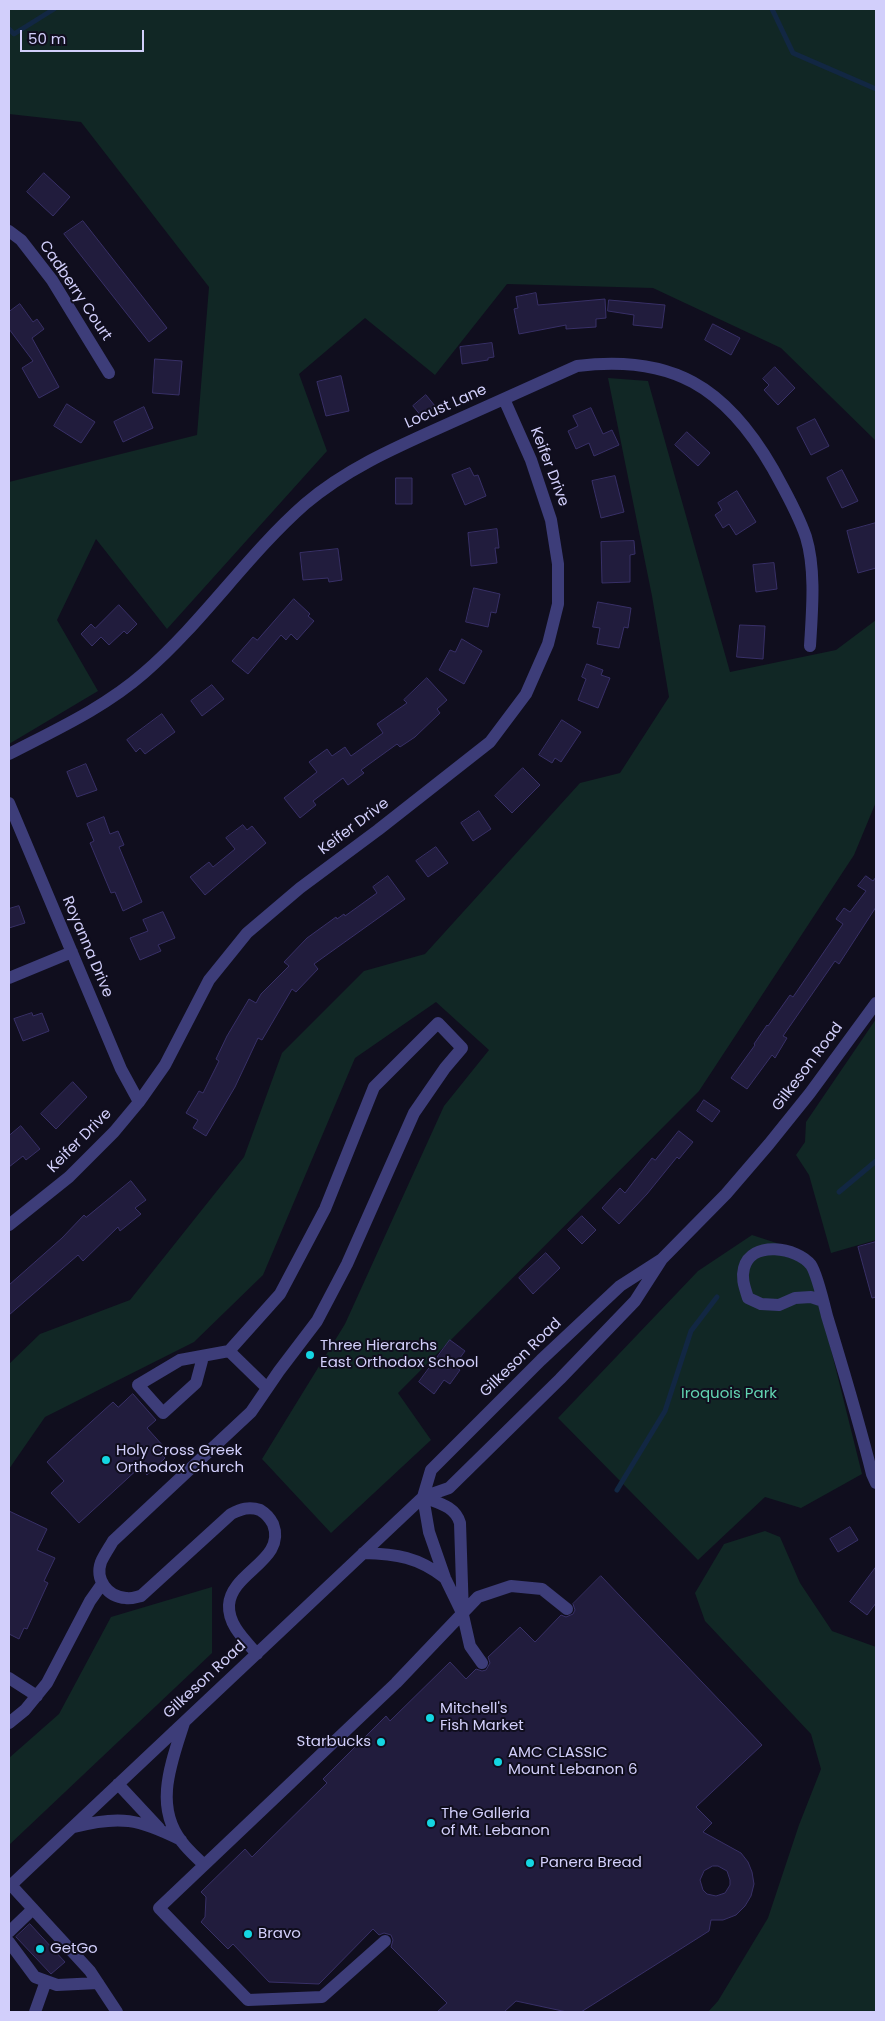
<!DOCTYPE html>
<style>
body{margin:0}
#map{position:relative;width:885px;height:2021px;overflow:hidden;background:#100e1e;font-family:Poppins,sans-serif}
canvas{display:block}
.frame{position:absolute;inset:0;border:10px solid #d2cffb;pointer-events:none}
.scale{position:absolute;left:20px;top:30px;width:124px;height:22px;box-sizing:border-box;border:2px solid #d2cffb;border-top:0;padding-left:6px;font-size:15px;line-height:18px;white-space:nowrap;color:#d2cffb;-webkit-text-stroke:4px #100e1e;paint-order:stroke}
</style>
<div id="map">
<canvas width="885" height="2021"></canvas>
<div class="frame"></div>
<div class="scale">50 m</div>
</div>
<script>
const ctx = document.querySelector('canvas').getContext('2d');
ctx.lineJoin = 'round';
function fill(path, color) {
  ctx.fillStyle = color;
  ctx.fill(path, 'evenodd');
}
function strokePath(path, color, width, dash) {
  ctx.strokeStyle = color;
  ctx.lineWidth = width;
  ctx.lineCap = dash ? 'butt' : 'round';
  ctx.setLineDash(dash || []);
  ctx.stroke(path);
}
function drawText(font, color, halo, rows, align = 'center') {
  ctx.font = font + ' Poppins,sans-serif';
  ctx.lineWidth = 4;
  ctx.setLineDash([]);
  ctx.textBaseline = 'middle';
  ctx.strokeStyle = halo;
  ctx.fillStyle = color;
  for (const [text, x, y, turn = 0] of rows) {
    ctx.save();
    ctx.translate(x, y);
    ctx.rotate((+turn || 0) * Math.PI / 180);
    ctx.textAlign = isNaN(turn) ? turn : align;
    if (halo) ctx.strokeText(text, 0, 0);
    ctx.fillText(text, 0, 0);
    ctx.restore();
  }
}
const green = new Path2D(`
 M9,9h867v432l-95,-93 -128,-60 -146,-4 -72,91 -70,-57 -66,56 28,77 -160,178 -71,-90 -39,81 41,71 -89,53v-262l188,-47 12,-148 -128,-165 -72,-8z
 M608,378l40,3 82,291 106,-22 40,-30v182l-22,53 -155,236 -301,302 33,47 -100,93 -69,-74 83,-135 99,-218 45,-56 -53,-48 -81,56 -92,217 -69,67 -149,75 -36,52v-105l31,-30 90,-34 114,-143 38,-104 82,-82 61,-17 155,-171 40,-10 49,-76 -17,-101z
 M876,1019v221l-45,13 -22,-78 -13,-20 9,-13 1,-20z
 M752,1235l55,18 55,221 -61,34 -36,-11 -67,63 -140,-142 140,-147z
 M765,1531l15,6 20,46 32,48 44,16v365h-168l10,-11 50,-83 31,-93 22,-56 -10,-35 -106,-113 -10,-28 29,-49z
 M212,1587v66l-203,192v-87l50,-44 52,-97z`);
const stream = new Path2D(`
 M772,9l21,44 83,36
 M9,29l5,5 40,-25
 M839,1192l37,-31
 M617,1490l48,-79 26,-80 26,-34`);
const building = new Path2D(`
 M44,173l26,24 -17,19 -26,-24z
 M83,221l84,107 -18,14 -85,-108z
 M536,293l2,12 67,-6 1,19 -10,1v8l-30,2v-4l-47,9 -5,-25 4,-1 -2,-11z
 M609,300l56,5 -3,23 -29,-3 1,-10 -26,-4z
 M20,304l13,18 4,-3 7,10 -12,9 27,49 -20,11 -17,-30 11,-7 -24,-32v-17z
 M713,324l27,14 -9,17 -26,-15z
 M492,343l2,14 -6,1v2l-26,4 -2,-17z
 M155,359l27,2 -3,34 -26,-2z
 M775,367l20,21 -17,17 -14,-15 5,-5 -6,-6z
 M341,376l8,35 -23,5 -9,-34z
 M426,395l9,11 -13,11 -9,-11z
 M67,404l28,18 -14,21 -27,-17z
 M144,407l9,21 -30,14 -9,-20z
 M591,408l12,26 9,-4 7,15 -25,11 -5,-13 -13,6 -8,-18 10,-5 -5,-10z
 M815,419l14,27 -18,9 -14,-27z
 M687,432l23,21 -12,13 -23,-21z
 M470,468l4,8 4,-1 8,21 -21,9 -13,-30z
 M842,470l16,31 -16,7 -15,-30z
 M615,476l9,36 -23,6 -9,-37z
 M396,478h16v26h-16z
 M737,491l19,31 -20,13 -7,-11 -6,4 -8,-13 7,-5 -4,-7z
 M876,523v45l-18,5 -11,-42z
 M497,529l2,19h-4l2,15 -26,3 -3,-33z
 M634,541l1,13 -5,1v27l-28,1 -1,-41z
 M338,549l4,31 -13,2 -1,-4 -25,2 -3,-27z
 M774,563l3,26 -21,3 -3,-27z
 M474,588l26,6 -4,19 -5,-1 -3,15 -22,-5z
 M294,599l16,15 -2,2 6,5 -17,19 -6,-6 -5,6 -5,-5 -33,39 -16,-13 21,-24 4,3z
 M598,602l33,6 -3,20 -4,-1 -5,21 -22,-4 3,-16 -7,-1z
 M119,605l18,19 -10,10 -3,-3 -15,14 -8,-8 -9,9 -11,-12 10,-10 4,4z
 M740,625l25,1 -2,33 -26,-2z
 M462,639l20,12 -18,33 -25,-14 11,-20 5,2z
 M587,664l16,6 -2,5 9,3 -12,30 -20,-8 8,-21 -4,-2z
 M427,678l20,22 -10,9 3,4 -25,24 -15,10 -3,-3 -36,26 3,3 -16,12 -5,-7 -30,23 3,4 -16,13 -16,-20 33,-26 -8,-10 18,-13 5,7 13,-9 6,9 32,-23 -6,-9 30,-21 -3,-3z
 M212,685l12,14 -22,17 -11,-15z
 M162,714l13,18 -30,22 -5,-6 -4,4 -9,-12z
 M562,720l19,12 -20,30 -6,-4 -3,5 -13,-8z
 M86,764l11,26 -20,7 -10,-25z
 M523,768l17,17 -28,28 -17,-17z
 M479,811l12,18 -18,12 -12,-18z
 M104,817l6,17 8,-3 6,14 -5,2 23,55 -19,9 -8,-19 -4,1 -21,-50 4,-2 -7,-17z
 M243,825l4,5 5,-4 14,17 -61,52 -15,-18 19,-15 4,5 22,-18 -9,-11z
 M436,847l12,16 -20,14 -12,-16z
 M388,876l17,23 -91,65 4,5 -22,23 -4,-3 -30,51 -4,-2 -23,49 -29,49 -13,-8 5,-8 -12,-7 13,-22 4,2 16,-32 -3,-2 11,-23 22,-37 7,4 5,-9 28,-28 -5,-4 23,-24 29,-21 1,2 7,-5 1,2 32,-23 -4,-6z
 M866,876l7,5 3,-4v30l-37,57 -4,-3 -52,75 4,2 -12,20 -3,-3 -25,34 -16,-11 24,-33 -1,-1 13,-19 1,1 22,-31 3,2 50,-73 -7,-5 8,-11 6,4 16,-21 -8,-5z
 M19,906l6,17 -16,5v-19z
 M163,912l12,26 -17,7 3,6 -21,9 -10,-22 18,-7 -5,-11z
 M32,1013l1,3 9,-3 7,18 -26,10 -9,-22z
 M73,1082l14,15 -31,32 -15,-15z
 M704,1100l16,11 -8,11 -15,-11z
 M21,1126l19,23 -14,11 -3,-4 -14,11v-31z
 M679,1131l14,11 -14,17 -2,-2 -30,37 -28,30 -17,-16 18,-20 5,5 27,-35 3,2z
 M131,1181l15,19 -11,8 6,6 -21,17 -2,-4 -35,34 -5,-6 -69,60v-30l53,-47 22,-23 2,2z
 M582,1216l14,14 -14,14 -14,-14z
 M876,1242v55l-4,1 -14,-51z
 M546,1253l14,15 -27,26 -14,-16z
 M450,1340l15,11 -11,15 6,4 -10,14 -6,-4 -10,14 -15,-12z
 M133,1394l23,26 -9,8 17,19 -5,4 6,7 -18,17 -7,-8 -61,56 -28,-30 13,-12 -17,-19 66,-60 5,5z
 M9,1511l38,18 -10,21 18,8 -11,23 4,2 -21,46 -3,-1 -5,11 -10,-5z
 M850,1527l8,13 -20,12 -8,-13z
 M876,1567v36l-9,12 -17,-13z
 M601,1576l161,169 -66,62 16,16 -9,9 38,21 7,9 4,10 2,12 -3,12 -6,10 -9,9 -13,5h-12l-2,11 -128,81h-14l-51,-11 -12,11h-67l10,-9 -56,-56 2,-7 -2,-5 -7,-2 -5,2 -6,-6 -54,55 -50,-2 -36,-38 -5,5 -27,-27 4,-5 1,-20 -5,-5 44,-43 7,8 75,-74 -4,-4 63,-63 4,5 60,-59 16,17 10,-10 6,2 4,-1 4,-7 -2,-6 32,-30 15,15 26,-27 5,2 7,-3 2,-4 -2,-6zM713,1866h5l9,5 3,9v5l-5,8 -9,3 -9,-2 -4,-4 -3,-10 4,-9z
 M30,1924l35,38 -14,12 -35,-37z`);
const minor = new Path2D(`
 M9,231l12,9 31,40 57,93
 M9,754c46,-24 95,-46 135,-81 59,-51 103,-118 161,-169 40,-34 87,-55 134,-76 46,-21 92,-41 138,-62 95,-12 149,21 196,103 12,22 25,44 33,68 10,33 6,75 4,109
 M9,803l112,266 18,33
 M9,978l63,-26
 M9,1225l60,-48 45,-45 25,-30 26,-37 44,-85 38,-47 53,-45 78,-58 112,-88 36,-48 22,-50 10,-40v-40l-7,-44 -20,-60 -27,-61
 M823,1301l-12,-4 -16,1 -16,7 -18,-1 -13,-6c-3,-10 -7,-19 -4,-30 7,-28 53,-21 67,-3 6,9 13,39 16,51 16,53 32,105 45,158l4,9
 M229,1351l51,-57 45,-85 49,-122 64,-64 24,25 -17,20 -31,45 -67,151 -30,57 -38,50 -28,41 -138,129c-4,7 -9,14 -12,21 -6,17 6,35 25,36 5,1 10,-1 15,-2l90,-82c10,-5 18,-8 29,-4 5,3 10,8 13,14 14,36 -42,48 -44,81 -1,20 16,35 28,49
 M203,1357l-7,26 -33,30 -25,-28 42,-25 49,-9 38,37
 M423,1497c15,6 32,9 37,26l3,92 7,31 12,17
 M363,1553c34,1 55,4 82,25
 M463,1615l-18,-37 -16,-46 -6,-35 8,-27 110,-110 79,-74 42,-27 64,-65 43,-50 41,-51 66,-90
 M9,1678l28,18
 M9,1723l16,-13 22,-27 43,-82 12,-17
 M184,1723c-12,38 -31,83 -2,119 6,8 14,15 21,22
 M118,1784l41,44
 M74,1827c46,-12 65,-8 107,13
 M11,1885l79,86 27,41
 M9,1887l414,-390 26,-9 111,-109 75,-78 27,-42
 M9,1932l24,-23
 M385,1941l-63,56 -74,3 -89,-92 237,-225 82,-86 33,-11 31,3 25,20
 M9,1942l26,35 22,8 41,-2
 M35,2012l11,-31`);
const markers = [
 [310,1355,5,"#14d6e2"],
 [106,1460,5,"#14d6e2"],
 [430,1718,5,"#14d6e2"],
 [381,1742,5,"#14d6e2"],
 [498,1762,5,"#14d6e2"],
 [431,1823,5,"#14d6e2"],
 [530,1863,5,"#14d6e2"],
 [248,1934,5,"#14d6e2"],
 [40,1949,5,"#14d6e2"]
];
const streetNames = [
 ["Cadberry Court",75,291,56],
 ["Locust Lane",446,407,-24],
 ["Keifer Drive",549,467,69],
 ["Keifer Drive",354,827,-37],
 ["Royanna Drive",87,947,67],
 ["Gilkeson Road",808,1067,-53],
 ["Keifer Drive",80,1141,-45],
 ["Gilkeson Road",521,1358,-44],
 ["Gilkeson Road",205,1680,-43]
];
const poiNames = [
 ["Three Hierarchs",320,1346],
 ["East Orthodox School",320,1363],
 ["Holy Cross Greek",116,1451],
 ["Orthodox Church",116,1468],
 ["Mitchell's",440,1709],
 ["Fish Market",440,1726],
 ["Starbucks",371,1742,"right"],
 ["AMC CLASSIC",508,1753],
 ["Mount Lebanon 6",508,1770],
 ["The Galleria",441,1814],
 ["of Mt. Lebanon",441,1831],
 ["Panera Bread",540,1863],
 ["Bravo",258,1934],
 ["GetGo",50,1949]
];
const parkNames = [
 ["Iroquois Park",729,1394]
];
fill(green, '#112725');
strokePath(stream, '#122743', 5);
fill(building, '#211c3d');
strokePath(building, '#383067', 1);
strokePath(minor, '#3d3d79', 12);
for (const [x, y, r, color] of markers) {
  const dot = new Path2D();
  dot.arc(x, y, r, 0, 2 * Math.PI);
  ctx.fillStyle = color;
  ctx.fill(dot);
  strokePath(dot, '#100e1e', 2);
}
drawText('15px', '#d2cffb', '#100e1e', streetNames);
drawText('15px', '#d2cffb', '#100e1e', poiNames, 'left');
drawText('15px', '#62d4b2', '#100e1e', parkNames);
</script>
